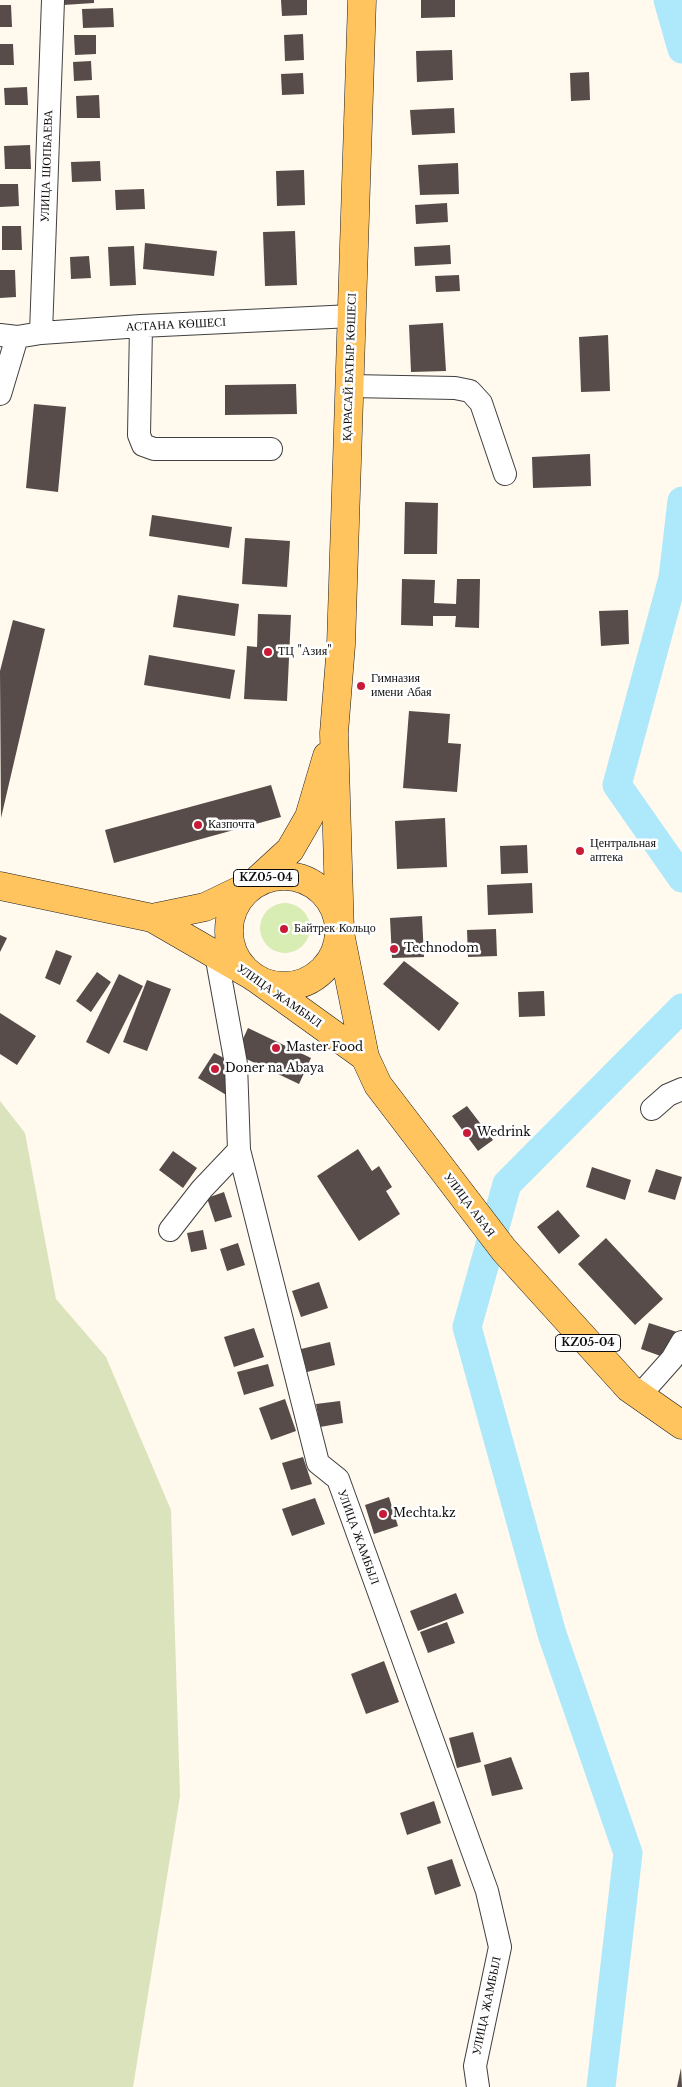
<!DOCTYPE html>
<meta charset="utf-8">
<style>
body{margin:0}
canvas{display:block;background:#fff9ee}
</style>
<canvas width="682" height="2087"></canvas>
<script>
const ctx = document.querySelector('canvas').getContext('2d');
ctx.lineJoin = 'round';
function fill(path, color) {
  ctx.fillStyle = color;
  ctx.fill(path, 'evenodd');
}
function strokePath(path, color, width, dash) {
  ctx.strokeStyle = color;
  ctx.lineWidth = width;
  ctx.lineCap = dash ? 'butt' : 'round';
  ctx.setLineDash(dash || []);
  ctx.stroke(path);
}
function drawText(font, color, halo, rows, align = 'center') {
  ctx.font = font + ' "Libre Baskerville",serif';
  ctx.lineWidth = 5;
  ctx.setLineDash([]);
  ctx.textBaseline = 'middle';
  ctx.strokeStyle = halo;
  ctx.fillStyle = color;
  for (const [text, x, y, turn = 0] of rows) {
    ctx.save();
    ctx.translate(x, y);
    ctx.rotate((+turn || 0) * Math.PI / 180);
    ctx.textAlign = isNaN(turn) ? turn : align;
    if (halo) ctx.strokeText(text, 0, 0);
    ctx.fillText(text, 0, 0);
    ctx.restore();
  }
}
const green = new Path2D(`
 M260 928a25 25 0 1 1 50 0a25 25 0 1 1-50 0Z`);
const cemetery = new Path2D(`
 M0,1101l25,32 31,166 50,58 65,153 9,286 -47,291h-133z`);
const river = new Path2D(`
 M668,0l14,49
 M682,501l-9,77 -56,207 65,93
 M601,2087l27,-234 -76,-219 -85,-307 40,-143 175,-176`);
const building = new Path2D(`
 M63,0h31v3l-31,2z
 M281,0h26v15l-25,1z
 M421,0h34v17l-34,1z
 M0,5h11l1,22h-12z
 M113,8l1,19 -31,1 -1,-19z
 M303,34l1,26 -19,1 -1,-26z
 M74,35h22v19l-21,1z
 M0,44h13l1,21h-14z
 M452,50l1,30 -36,2 -1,-31z
 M91,61l1,19 -18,1 -1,-19z
 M589,72l1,28 -19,1 -1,-28z
 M303,73l1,21 -22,1 -1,-21z
 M27,87l1,18h-23l-1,-17z
 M99,95l1,23h-23l-1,-22z
 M454,108l1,25 -43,2 -2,-25z
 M30,145l1,24h-26l-1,-23z
 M100,161l1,20 -29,1 -1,-20z
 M458,163l1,31 -39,1 -2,-30z
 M304,170l1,35 -28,1 -1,-35z
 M0,184h18l1,22 -19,1z
 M144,189l1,20 -29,1 -1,-20z
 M447,203l1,19 -32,2 -1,-19z
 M2,226h19l1,24h-20z
 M295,231l2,54 -32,1 -2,-54z
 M145,243l72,8 -3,25 -71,-7z
 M450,245l1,19 -36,2 -1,-19z
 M134,246l2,39 -26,1 -2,-39z
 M89,256l2,22 -20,1 -1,-22z
 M0,270h15l1,27 -16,1z
 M459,275l1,16 -24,1 -1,-16z
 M443,323l3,48 -35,1 -2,-47z
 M608,335l2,56 -29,1 -2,-55z
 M296,384l1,30 -72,1v-30z
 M34,404l32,3 -8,85 -32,-4z
 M590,454l1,32 -58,2 -1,-31z
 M405,502l33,1 -1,51h-33z
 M152,515l80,12 -3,21 -80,-12z
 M245,538l45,3 -3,46 -45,-3z
 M402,579l33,1 -1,23 22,1 1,-25h23l-1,49 -24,-1 1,-11h-23v10l-32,-1z
 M178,595l61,9 -4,32 -62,-9z
 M628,610l1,34 -28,2 -2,-35z
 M258,614l33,1 -4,86 -43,-2 3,-53 10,1z
 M13,620l32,9 -44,189 -1,-147z
 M149,655l86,15 -5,29 -86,-14z
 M409,711l41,3 -2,29 13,1 -4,48 -54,-4z
 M271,785l10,32 -167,46 -9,-33z
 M445,818l2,49 -50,2 -2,-48z
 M527,845l1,28 -27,1 -1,-28z
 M532,883l1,30 -45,2 -1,-30z
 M422,916l2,41 -32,1 -2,-40z
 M496,929l1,27 -29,1 -1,-27z
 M0,935l7,3 -7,14z
 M56,950l16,6 -12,29 -15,-7z
 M404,961l55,42 -20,28 -56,-47z
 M97,972l14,10 -20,30 -15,-11z
 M119,974l24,12 -34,68 -23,-12z
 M147,980l24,9 -24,62 -24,-9z
 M544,991l1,25 -26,1 -1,-25z
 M0,1013l36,23 -19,29 -17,-11z
 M248,1028l63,30 -12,26 -63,-30z
 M214,1053l12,6 2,37 -30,-18z
 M467,1106l26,34 -15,11 -26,-35z
 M358,1149l14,22 7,-5 13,21 -6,4 14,23 -41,27 -42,-65z
 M173,1151l24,17 -14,20 -24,-18z
 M592,1167l39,13 -6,20 -39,-13z
 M656,1169l26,8 -7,23 -27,-8z
 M224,1192l8,25 -17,5 -8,-24z
 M558,1210l22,26 -21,18 -22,-27z
 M203,1230l4,19 -16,3 -4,-19z
 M606,1238l57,61 -28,26 -57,-61z
 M238,1243l7,22 -18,6 -7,-22z
 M319,1282l9,26 -27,9 -9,-26z
 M649,1323l28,9 -8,27 -28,-10z
 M254,1328l10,29 -30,10 -10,-30z
 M330,1342l5,23 -28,7 -6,-23z
 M268,1364l6,22 -30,9 -7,-23z
 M285,1399l11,32 -25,9 -12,-32z
 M340,1401l3,22 -23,4 -4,-23z
 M303,1457l9,27 -21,6 -9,-27z
 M389,1497l9,29 -24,8 -9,-29z
 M315,1498l10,26 -33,12 -10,-27z
 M456,1593l8,20 -46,18 -8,-20z
 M447,1622l8,21 -27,10 -8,-21z
 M384,1661l15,41 -33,12 -15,-40z
 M473,1732l8,30 -24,6 -8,-30z
 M511,1757l12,32 -31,7 -8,-31z
 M434,1801l7,22 -34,12 -7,-22z
 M452,1859l9,27 -26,9 -8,-28z
 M681,2068l1,19h-5z`);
const minor = new Path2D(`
 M141,326l-2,109 4,10 11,4h117
 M41,333l12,-333
 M0,335l17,2 24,-4 100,-7 211,-10
 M350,386l105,2 15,3 11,12 24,71
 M0,394l17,-57
 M216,954l20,110 3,86 79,313 20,16 149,412 13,56 -25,119 3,21
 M652,1109l16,-14 14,-6
 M170,1230l32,-41 37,-39
 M640,1395l32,-36 10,-17`);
const major = new Path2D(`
 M362,0l-21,645 -7,88 6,200 25,124 13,28 126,165 125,138 53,37
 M229 931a55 55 0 1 1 110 0a55 55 0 1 1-110 0Z
 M0,886l152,32 102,59 111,80
 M152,918l53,-11 48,-23 37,-34 19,-33 18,-61`);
const markers = [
 [268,652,5,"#c81b38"],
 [361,686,5,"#c81b38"],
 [198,825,5,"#c81b38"],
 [580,851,5,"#c81b38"],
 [284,929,5,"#c81b38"],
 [394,949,5,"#c81b38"],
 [276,1048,5,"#c81b38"],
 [215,1069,5,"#c81b38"],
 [467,1133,5,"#c81b38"],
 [383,1514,5,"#c81b38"]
];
const shields = [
 [266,878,65],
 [588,1343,65]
];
const shieldNames = [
 ["KZ05-04",266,878],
 ["KZ05-04",588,1343]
];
const streetNames = [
 ["УЛИЦА ШОПБАЕВА",47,166,-88],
 ["АСТАНА КӨШЕСІ",176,325,-3],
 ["ҚАРАСАЙ БАТЫР КӨШЕСІ",350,367,-88],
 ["УЛИЦА ЖАМБЫЛ",279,996,35],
 ["УЛИЦА АБАЯ",469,1205,53],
 ["УЛИЦА ЖАМБЫЛ",358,1537,70],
 ["УЛИЦА ЖАМБЫЛ",487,2006,-78]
];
const poiNames = [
 ["ТЦ \"Азия\"",278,652],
 ["Гимназия",371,679],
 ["имени Абая",371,693],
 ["Казпочта",208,825],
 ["Центральная",590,844],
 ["аптека",590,858],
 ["Байтрек Кольцо",294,929],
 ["Technodom",404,949],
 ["Master Food",286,1048],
 ["Doner na Abaya",225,1069],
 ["Wedrink",477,1133],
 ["Mechta.kz",393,1514]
];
fill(green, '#d8edb4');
fill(cemetery, '#dbe3bd');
strokePath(river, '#aee8fb', 29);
fill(building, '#574c49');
strokePath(minor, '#404040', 24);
strokePath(major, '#1e1e1e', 29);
strokePath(minor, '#fff', 22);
strokePath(major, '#ffc45e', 28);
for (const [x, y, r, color] of markers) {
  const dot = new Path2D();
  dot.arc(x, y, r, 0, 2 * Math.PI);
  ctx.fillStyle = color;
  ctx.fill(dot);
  strokePath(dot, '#fff', 2);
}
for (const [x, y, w] of shields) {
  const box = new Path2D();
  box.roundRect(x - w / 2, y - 8.5, w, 17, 4);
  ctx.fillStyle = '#fff';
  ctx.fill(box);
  strokePath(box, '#0d0d0d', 1);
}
drawText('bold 11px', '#0d0d0d', null, shieldNames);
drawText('12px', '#0d0d0d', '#fff', streetNames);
drawText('12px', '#0d0d0d', '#fff', poiNames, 'left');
</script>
